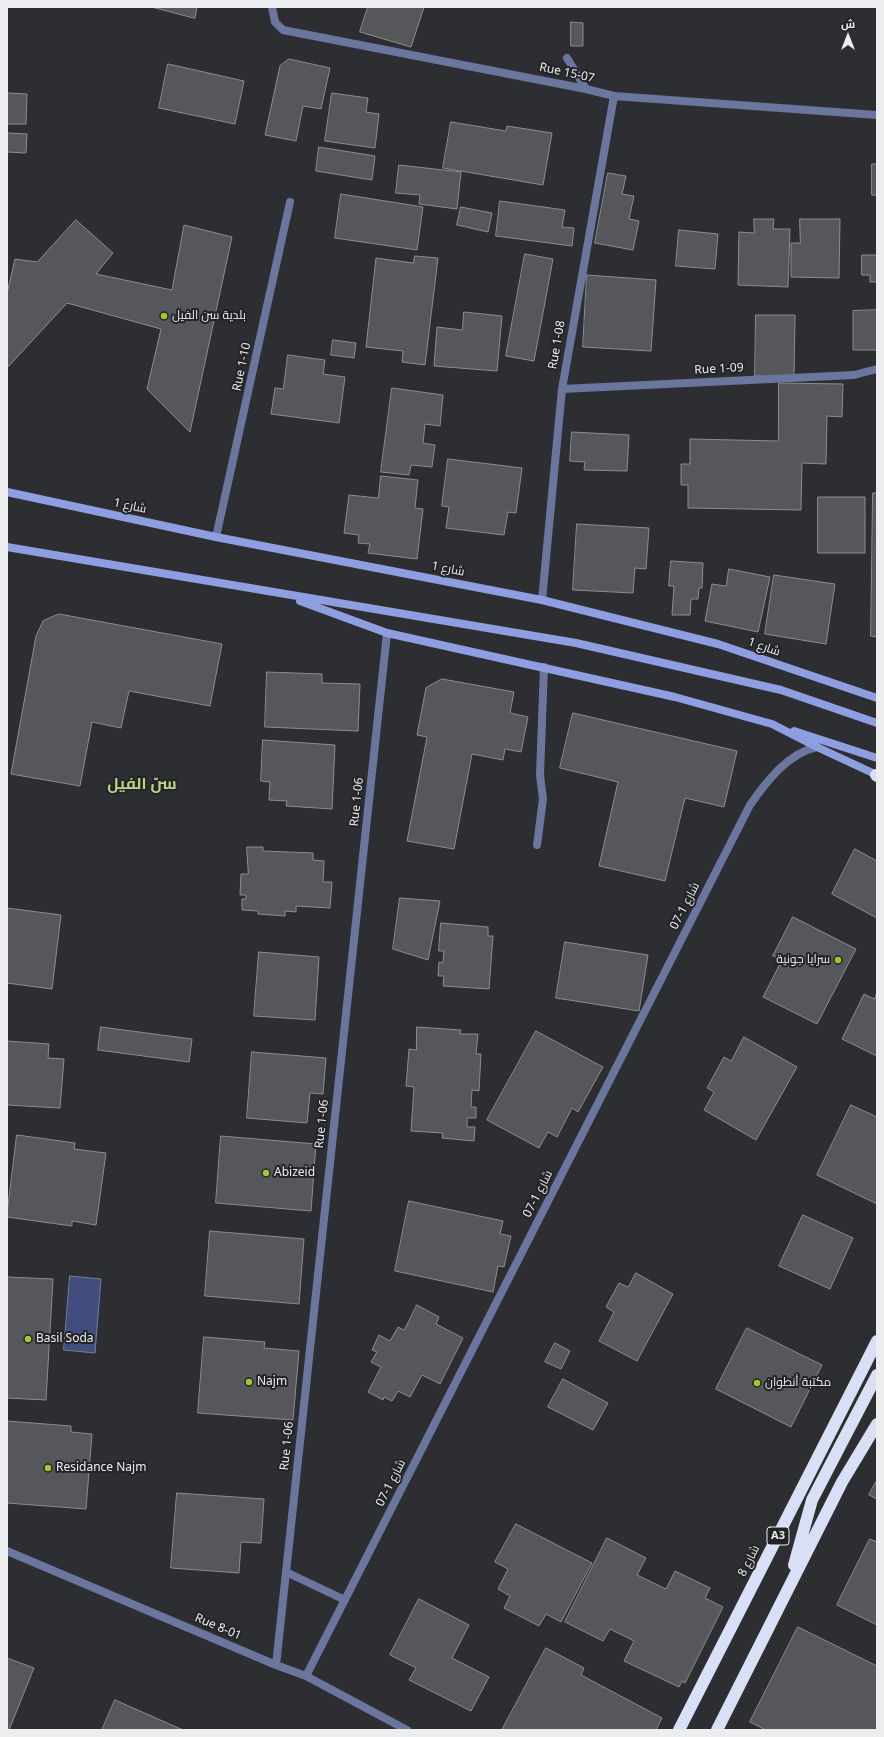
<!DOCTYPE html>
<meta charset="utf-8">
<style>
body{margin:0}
#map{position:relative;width:884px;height:1737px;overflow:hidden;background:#2d2e31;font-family:"Noto Sans",Cairo,sans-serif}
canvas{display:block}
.frame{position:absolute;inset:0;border:8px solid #ecedef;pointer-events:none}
.north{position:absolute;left:828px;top:16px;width:40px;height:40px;-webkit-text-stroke:3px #242427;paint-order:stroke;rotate:0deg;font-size:11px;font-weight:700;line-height:16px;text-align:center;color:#ecedef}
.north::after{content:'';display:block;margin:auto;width:14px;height:18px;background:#ecedef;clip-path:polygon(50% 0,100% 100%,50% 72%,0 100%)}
</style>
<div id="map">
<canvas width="884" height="1737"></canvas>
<div class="frame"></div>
<div class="north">ش</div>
</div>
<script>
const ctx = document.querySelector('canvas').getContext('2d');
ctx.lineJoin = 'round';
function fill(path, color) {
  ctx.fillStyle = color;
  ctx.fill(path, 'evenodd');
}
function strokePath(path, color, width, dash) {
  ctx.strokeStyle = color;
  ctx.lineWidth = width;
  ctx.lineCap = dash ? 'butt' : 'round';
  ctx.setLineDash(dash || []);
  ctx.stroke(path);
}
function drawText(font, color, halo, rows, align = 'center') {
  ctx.font = font + ' "Noto Sans",Cairo,sans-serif';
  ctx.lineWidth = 4;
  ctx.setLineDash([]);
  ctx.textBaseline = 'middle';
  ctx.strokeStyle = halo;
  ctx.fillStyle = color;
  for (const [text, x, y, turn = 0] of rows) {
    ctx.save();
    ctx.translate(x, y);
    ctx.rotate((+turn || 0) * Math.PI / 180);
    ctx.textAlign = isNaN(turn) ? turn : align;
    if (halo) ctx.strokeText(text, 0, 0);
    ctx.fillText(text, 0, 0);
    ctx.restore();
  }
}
const water = new Path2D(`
 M70,1276l31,3 -6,74 -31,-3z`);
const building = new Path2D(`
 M152,7h45l-2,11z
 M368,7h56l-13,40 -51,-15z
 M571,22l12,1v23h-12z
 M289,59l41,9 -9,41 -18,-3 -7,35 -31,-6 15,-69z
 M168,64l76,17 -9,43 -76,-16z
 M8,93l19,1 -1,30h-19z
 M332,93l36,5 -2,14 13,2 -4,34 -50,-7z
 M451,122l55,9 1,-5 45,7 -9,52 -100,-17z
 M8,133l19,1 -1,19 -19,-1z
 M319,147l56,9 -3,24 -56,-9z
 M872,164h5v31h-5z
 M399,165l62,7 -4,37 -38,-5 1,-9 -24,-2z
 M608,173l18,3 -4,18 12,2 -5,23 10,2 -6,29 -38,-7z
 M341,194l82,13 -6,43 -82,-12z
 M500,201l65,9 -3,17 12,1 -2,18 -76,-10z
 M461,207l31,6 -4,19 -31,-7z
 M754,219h20l-1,10h17l-2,58 -50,-2 1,-53 15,1z
 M800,219h40l-1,59 -48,-1v-34h9z
 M76,220l37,33 -17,21 76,16 12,-65 48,12 -42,195 -43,-43 14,-60 -94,-26 -60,65v-74l8,-35 22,3z
 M679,230l39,4 -3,35 -39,-3z
 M525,254l28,5 -19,102 -28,-5z
 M862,255h15v27h-7v-7h-8z
 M415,256l23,2 -13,107 -23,-3 1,-11 -37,-4 10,-89 37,5z
 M587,275l69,5 -5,71 -68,-4z
 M877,310v40h-24v-39z
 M464,312l38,4 -5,55 -63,-5 3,-39 25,3z
 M756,315h39l-1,62 -39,-1z
 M333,340l23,3 -2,15 -23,-3z
 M288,355l37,5 -2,14 22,3 -6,46 -68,-9 4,-26 8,1z
 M779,383l64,1 -1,33 -15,-1 -1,48 -24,-1 -1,47 -113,-2v-23h-7v-21h9v-25l88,2z
 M392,388l51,7 -3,31 -15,-2 -2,19 12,2 -3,22 -21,-2 -2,10 -28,-3z
 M572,432l57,3 -2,36 -43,-1 1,-8 -15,-1z
 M448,459l74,9 -6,45 -8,-1 -4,23 -58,-7 3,-21 -7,-1z
 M381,476l37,4 -3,28 8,1 -6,50 -49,-6 2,-9 -12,-1 1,-8 -15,-2 5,-38 29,3z
 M873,493h4v144l-6,-1z
 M818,497h47v56h-47z
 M577,524l72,4 -3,41 -11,-1 -2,25 -60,-3z
 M671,561l32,2 -1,25h-3l-1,11h-7l-1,16h-18l2,-29h-5z
 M729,569l41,8 -12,55 -53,-11 7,-37 14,2z
 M774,575l61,9 -9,60 -61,-10z
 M59,614l163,30 -12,62 -81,-15 -8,37 -29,-6 -12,64 -69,-12 25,-138 7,-15z
 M267,672l55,2v9l38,1 -2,47 -93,-4z
 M442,679l72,13 -4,21 18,4 -7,35 -16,-3 -2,11 -31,-6 -18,95 -47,-8 20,-104 -10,-2 9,-47z
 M573,713l164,38 -13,56 -39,-9 -20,83 -66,-15 19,-84 -58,-14z
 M263,740l72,5 -3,64 -46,-3 1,-5 -18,-1 1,-18 -9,-1z
 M247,847h16v4l50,2v7l11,1 -1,21h9l-2,26 -34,-2v6l-11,-1v5l-27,-2v-3l-16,-1v-11h4v-4h-6l1,-21h7z
 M855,849l22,12v57l-45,-24z
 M400,898l40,3 -12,59 -35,-11z
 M7,908l54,7 -9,74 -45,-6z
 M793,917l63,32 -39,75 -54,-27 19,-37 -9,-4z
 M441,923l47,4v9h5l-4,53 -46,-3 1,-10h-6l1,-14 4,1 1,-12h-5z
 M565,942l83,13 -9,56 -83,-13z
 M259,952l60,5 -4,63 -61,-4z
 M877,993v63l-35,-17 22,-45 10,5z
 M101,1027l91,12 -3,23 -91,-12z
 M417,1027l44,3 -1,4h18l-2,20h5l-2,37 -7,-1 -1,17h5v11h-9v9h8l-1,14 -32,-3 1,-5 -32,-2 3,-44 -8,-1 3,-37 7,1z
 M536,1031l67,36 -25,45 -6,-4 -15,29 -9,-5 -9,16 -52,-28z
 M744,1037l53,30 -41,73 -52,-30 10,-18 -7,-4 17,-31 7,4z
 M7,1041l42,3 -1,14 16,1 -4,49 -53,-3z
 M252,1052l74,6 -3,36 -13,-1 -3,30 -60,-5z
 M851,1105l26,12v87l-60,-29z
 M17,1135l58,8 -1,6 32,4 -10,72 -24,-4v5l-65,-9z
 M221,1136l95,8 -5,67 -95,-8z
 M409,1201l94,20 -3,13 11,2 -7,31 -6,-1 -5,26 -98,-21z
 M803,1215l50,23 -23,51 -51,-23z
 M210,1231l94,8 -5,65 -94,-8z
 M636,1273l37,21 -36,67 -38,-20 15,-29 -8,-5 13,-24 9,4z
 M7,1277l46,2 -7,121 -39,-2z
 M417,1305l22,12 -3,7 27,14 -23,46 -18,-9 -12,22 -12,-6 -6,10 -8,-4 -1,3 -15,-8 13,-25 -10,-5 6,-10 -5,-2 7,-15 11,6 8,-14 6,3z
 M747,1328l75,37 -31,62 -75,-38z
 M204,1337l61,5 -1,6 35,3 -6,69 -95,-7z
 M555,1343l15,8 -9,18 -16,-7z
 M563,1379l45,24 -15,27 -45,-23z
 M7,1421l64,5v6l21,2 -6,75 -79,-6z
 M877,1480v19l-8,-4z
 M177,1493l87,6 -3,44 -20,-1 -2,31 -68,-5z
 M516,1524l76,39 -31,59 -15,-8 -7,12 -35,-18 6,-12 -12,-7 10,-20 -13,-7z
 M607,1538l39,20 -9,17 29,14 9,-18 35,17 -5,10 18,9 -38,76 -3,-2 -3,6 -55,-26 10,-20 -24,-12 -7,12 -38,-19z
 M870,1539l7,3v83l-40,-20z
 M419,1599l50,26 -17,33 37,19 -18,34 -62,-31 7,-12 -26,-13z
 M798,1627l79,39v64h-111l-16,-8z
 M546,1648l38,20 -3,7 81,43 -6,12h-154z
 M7,1658l27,10 -25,62h-2z
 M115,1700l68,30h-81z`);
const lane = new Path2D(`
 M567,58l19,31
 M216,537l74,-335
 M537,845l6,-46 -3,-24 4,-108`);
const street = new Path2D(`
 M272,7l3,15 8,8 303,59 28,7 263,19
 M562,389l292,-14 23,-6
 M542,600l20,-211 52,-293
 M7,1551l269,114 30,11 101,54
 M286,1572l59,28
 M276,1665l111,-1032
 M306,1676l444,-871c16,-23 38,-52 67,-58`);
const secondary = new Path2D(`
 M7,492l209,45 326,63 176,44 159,54
 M7,547l569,96 205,47 96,33
 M300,601l87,32 288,64 97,27 45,23 60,28
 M794,731l83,27`);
const highway = new Path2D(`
 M876,775l1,1
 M794,1565l18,-65 65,-125
 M679,1730l198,-389
 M717,1730l125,-248 35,-58`);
const markers = [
 [164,316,4,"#a2c927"],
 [838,960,4,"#a2c927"],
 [266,1173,4,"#a2c927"],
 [28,1339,4,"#a2c927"],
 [249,1382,4,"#a2c927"],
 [757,1383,4,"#a2c927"],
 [48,1468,4,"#a2c927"]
];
const shields = [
 [778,1536,22]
];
const shieldNames = [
 ["A3",778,1536]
];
const streetNames = [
 ["Rue 15-07",567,73,12],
 ["Rue 1-08",557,345,-80],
 ["Rue 1-10",242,367,-78],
 ["Rue 1-09",719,369,-3],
 ["شارع 1",130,506,12],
 ["شارع 1",448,569,11],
 ["شارع 1",764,647,19],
 ["Rue 1-06",357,802,-84],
 ["شارع 1-07",685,906,-63],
 ["Rue 1-06",322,1124,-84],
 ["شارع 1-07",538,1194,-63],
 ["Rue 1-06",287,1446,-84],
 ["شارع 1-07",391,1483,-63],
 ["شارع 8",749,1561,-63],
 ["Rue 8-01",218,1627,23]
];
const poiNames = [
 ["بلدية سن الفيل",172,316],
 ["سرايا جونية",830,960,"right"],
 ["Abizeid",274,1173],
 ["Basil Soda",36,1339],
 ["Najm",257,1382],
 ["مكتبة أنطوان",765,1383],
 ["Residance Najm",56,1468]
];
const districtNames = [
 ["سنّ الفيل",142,784]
];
fill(water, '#424d7f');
strokePath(water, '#757da1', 1);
fill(building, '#56575a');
strokePath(building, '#8c8d90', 1);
strokePath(lane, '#6b769f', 8);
strokePath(street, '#6b769f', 8);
strokePath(secondary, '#8e9ee0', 8);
strokePath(highway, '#d9dff4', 12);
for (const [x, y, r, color] of markers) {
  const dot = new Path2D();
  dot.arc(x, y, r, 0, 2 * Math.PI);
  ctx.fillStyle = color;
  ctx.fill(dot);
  strokePath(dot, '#242427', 1.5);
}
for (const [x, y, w] of shields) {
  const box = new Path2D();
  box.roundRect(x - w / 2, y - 9, w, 18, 3);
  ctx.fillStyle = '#242427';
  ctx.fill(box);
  strokePath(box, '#ecedef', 1);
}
drawText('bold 11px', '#ecedef', null, shieldNames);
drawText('12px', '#ecedef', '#242427', streetNames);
drawText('12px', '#ecedef', '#242427', poiNames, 'left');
drawText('bold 16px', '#bcd38a', '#242427', districtNames);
</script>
